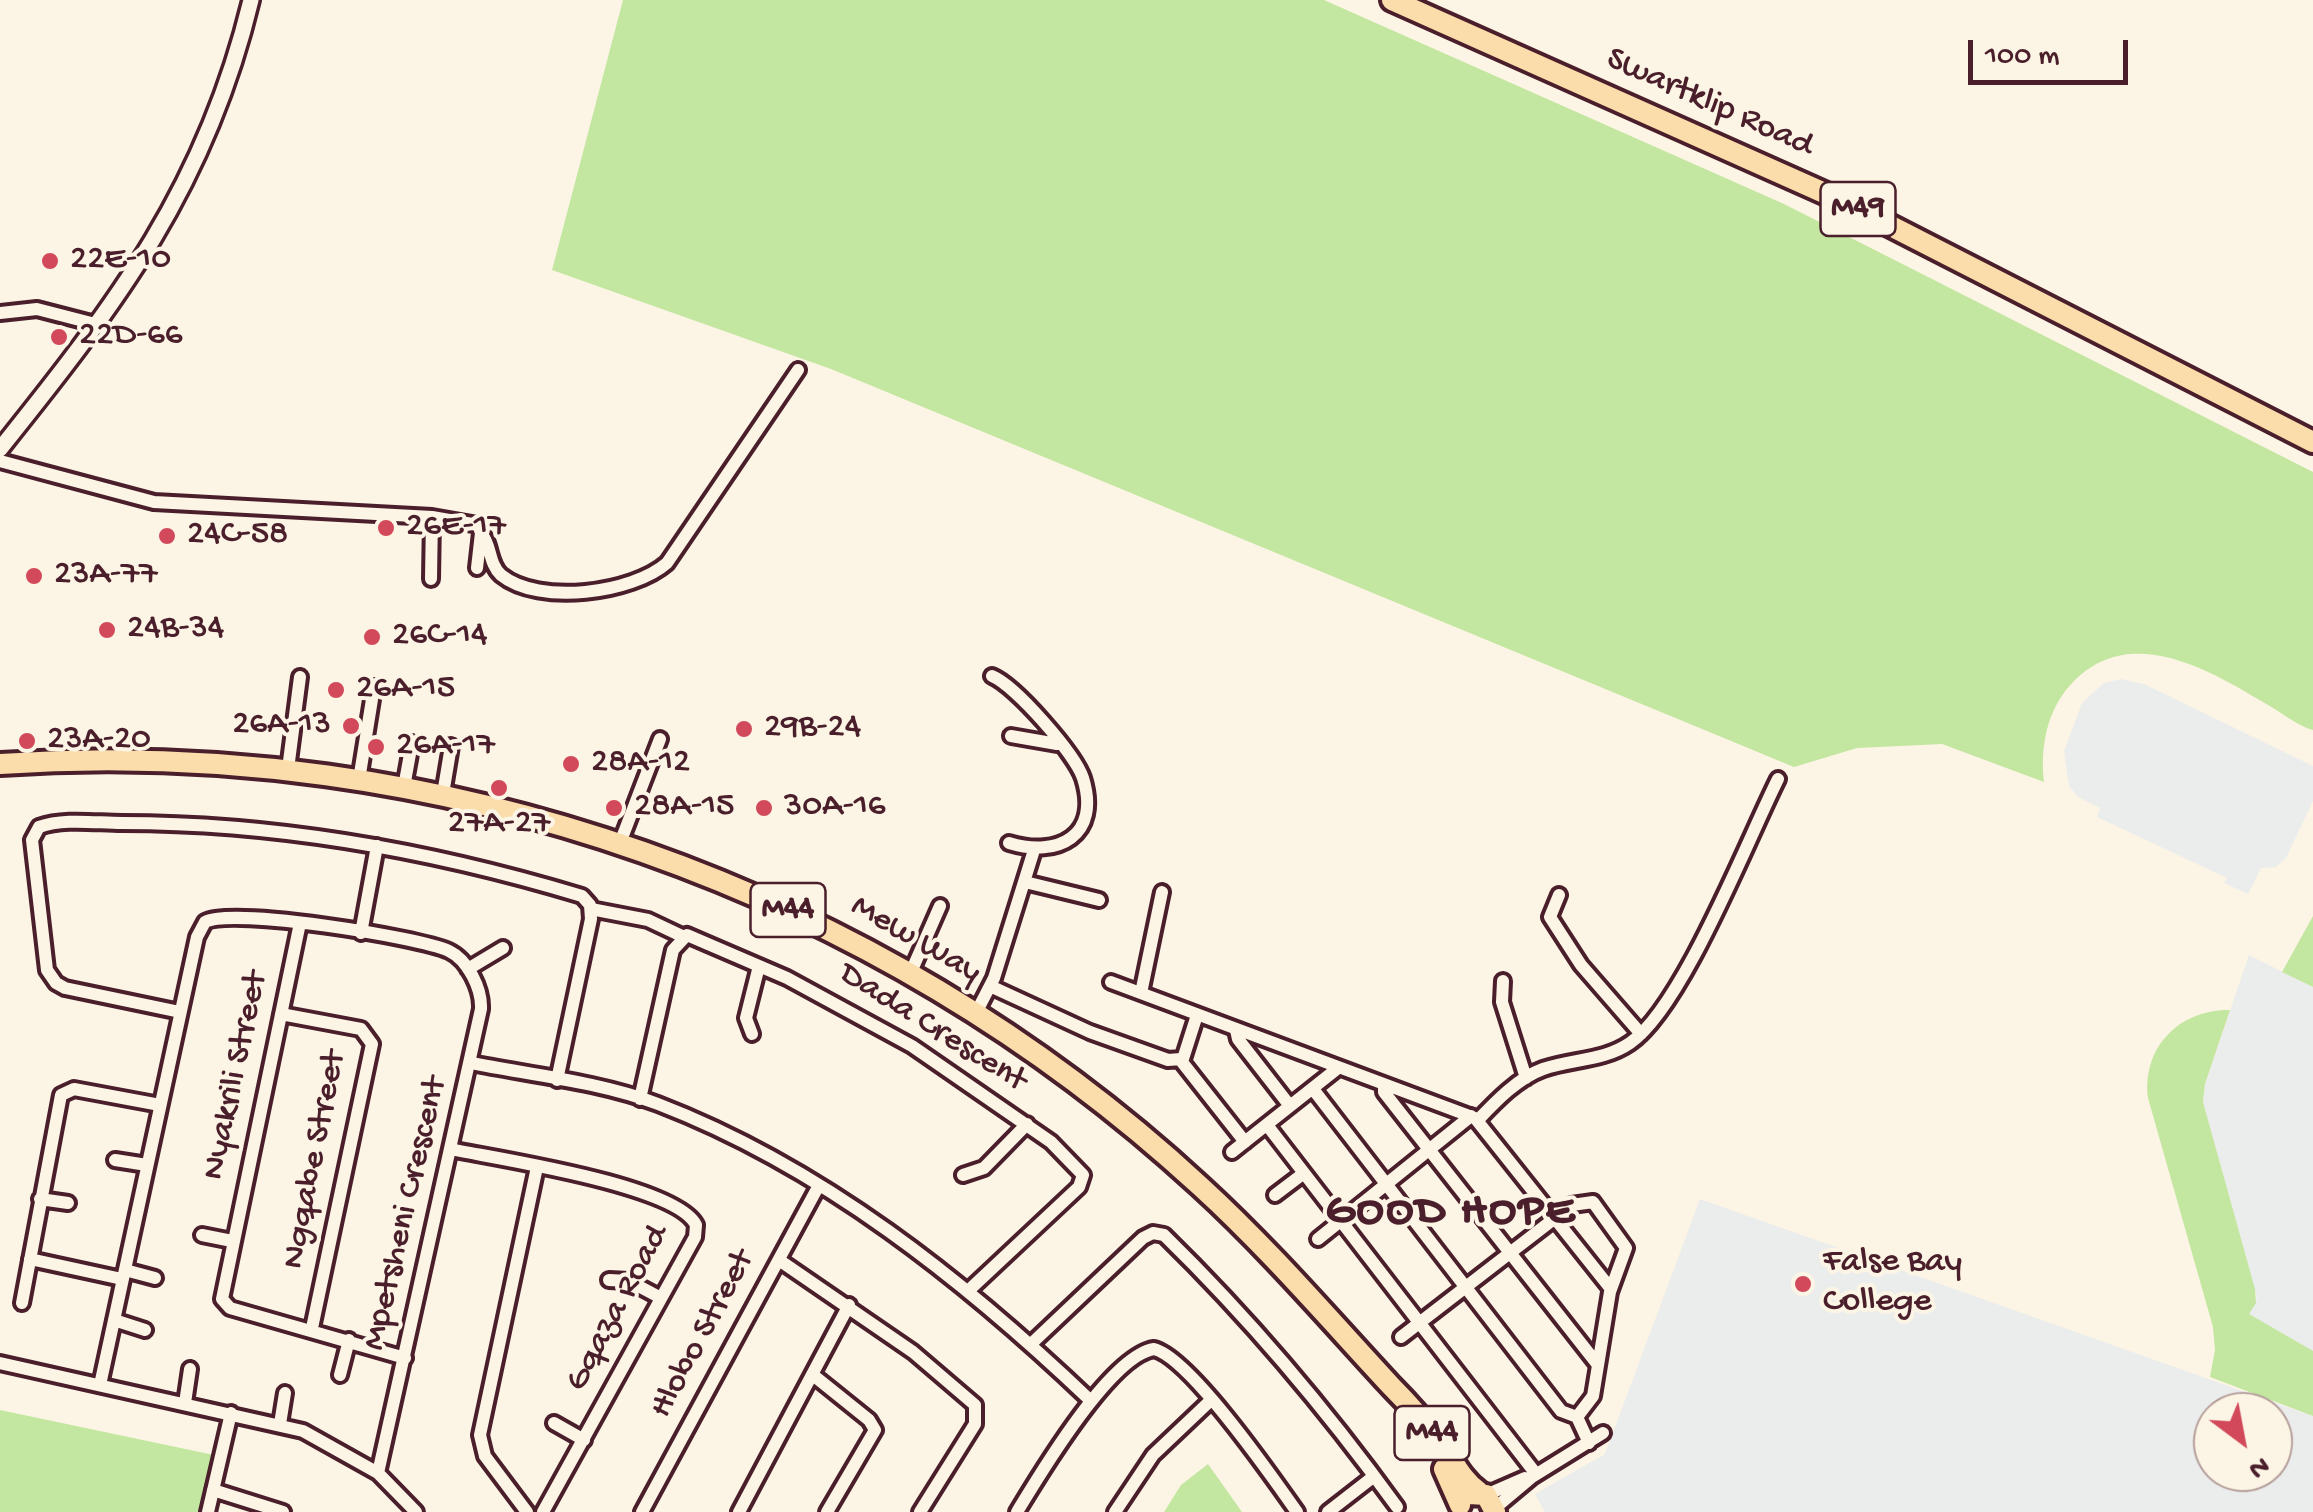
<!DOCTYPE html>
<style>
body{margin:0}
#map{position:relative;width:2313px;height:1512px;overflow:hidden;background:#fcf5e5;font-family:"Gochi Hand",sans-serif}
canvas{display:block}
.north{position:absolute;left:2193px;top:1392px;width:100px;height:100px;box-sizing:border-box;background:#fcf5e5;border:2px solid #b59f9b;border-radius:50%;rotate:148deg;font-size:28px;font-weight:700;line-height:40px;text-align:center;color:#4a1f2b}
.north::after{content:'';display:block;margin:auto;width:35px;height:45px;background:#d1495b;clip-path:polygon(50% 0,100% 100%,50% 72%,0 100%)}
.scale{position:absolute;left:1968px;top:40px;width:160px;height:45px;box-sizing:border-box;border:5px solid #4a1f2b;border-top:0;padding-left:12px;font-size:30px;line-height:35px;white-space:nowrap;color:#4a1f2b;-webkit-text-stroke:8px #fcf5e5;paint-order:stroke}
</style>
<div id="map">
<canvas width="2313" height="1512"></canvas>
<div class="north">N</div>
<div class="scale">100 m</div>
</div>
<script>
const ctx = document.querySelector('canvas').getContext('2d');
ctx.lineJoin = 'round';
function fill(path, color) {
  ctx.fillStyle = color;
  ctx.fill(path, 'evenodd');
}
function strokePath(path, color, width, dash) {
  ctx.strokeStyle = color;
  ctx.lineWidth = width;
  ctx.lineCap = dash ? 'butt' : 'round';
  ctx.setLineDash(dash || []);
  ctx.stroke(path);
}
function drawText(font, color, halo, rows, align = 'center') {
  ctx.font = font + ' "Gochi Hand",sans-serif';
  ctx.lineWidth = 8;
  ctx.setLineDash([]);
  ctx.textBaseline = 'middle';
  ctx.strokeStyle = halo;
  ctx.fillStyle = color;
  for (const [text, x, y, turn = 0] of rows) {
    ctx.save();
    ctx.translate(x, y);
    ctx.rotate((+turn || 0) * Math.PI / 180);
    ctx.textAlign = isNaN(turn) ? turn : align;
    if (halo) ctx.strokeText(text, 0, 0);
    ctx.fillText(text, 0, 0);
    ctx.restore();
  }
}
const built = new Path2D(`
 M2121,679l23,5 169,82v35l-27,57 -10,9 -15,1 -13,26 -24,-11 3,-5 -130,-61 3,-9 -22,-11 -9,-11 -5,-35 18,-48 22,-20z
 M2249,955l64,32v364l-65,-37 9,-17 -54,-195 2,-18z
 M1700,1199l613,217v96h-768l-10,-18 70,-40zM2213,1412h60v60h-60z`);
const green = new Path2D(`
 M623,0h701l460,204 529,268v258c-13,-3 -31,-17 -45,-25 -57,-34 -137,-83 -195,-23 -26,27 -33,64 -29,100l-102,-38 -85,4 -63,19 -963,-398 -279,-99z
 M2313,916v71l-31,-15z
 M2230,1010l-25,74 -2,18 52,187 1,14 -7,11 64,37v65l-103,-39 5,-27 -2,-23 -65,-229c-6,-51 32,-89 82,-88z
 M0,1410l214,45 -14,57h-200z
 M1208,1464l34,48h-78l17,-27z`);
const minor = new Path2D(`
 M0,313l37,-4 62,16
 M0,461l154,41 278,15 -1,62
 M432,517l46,8 3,8 -4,35
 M481,533c11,12 7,30 20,42 38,31 132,18 166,-12l131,-193
 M992,676c24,10 83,78 91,102 18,58 -25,80 -74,65
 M1011,736l46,8
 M288,769l12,-92
 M359,780l15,-93
 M404,787l8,-44
 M443,794l8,-48
 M620,843l40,-104
 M1025,882l74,18
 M1559,895l-9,22 31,48 60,69
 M591,909l57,11 36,17
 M300,923l-78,376 8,9 175,50
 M361,933l16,-87
 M468,969l35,-21
 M911,972l29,-66
 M1503,981l-1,21 24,76
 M1111,982l364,136 136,171
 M990,986l100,46 78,28 13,-1
 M1141,993l21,-101
 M180,1012l-115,-24 -9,-5 -9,-13 -15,-130 7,-13c25,-9 57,-4 83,-4 156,0 311,28 460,73l8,9 1,14 -34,161
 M976,1013l18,-35 40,-128
 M281,1014l80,15 11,15 -60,284
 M1197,1015l-15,47 63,80
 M1236,1030l2,9 52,67
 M752,1034l-6,-16 13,-52
 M471,1063c61,12 129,19 187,41 164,63 307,177 433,297
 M1384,1085v7l214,273
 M1313,1089l248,322 16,6
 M640,1099l33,-149 14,-15 100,43 125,68 139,96 32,33 -4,12 -111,104
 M1478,1120c18,-19 40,-42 65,-51 29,-10 61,-8 87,-26 52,-35 117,-202 148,-264
 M1267,1125l269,349
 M450,1149c48,10 226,36 246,76l-1,12 -152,275
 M1232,1152l106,-84
 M115,1160l32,5
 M963,1175l21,-7 43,-44
 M1275,1195l29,-22
 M40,1199l28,4
 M202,1235l30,6
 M1318,1239l153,-123
 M30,1259l92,20
 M779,1260l134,92 62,53v19l-55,88
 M125,1270l30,8
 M609,1280l20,1 32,17
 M22,1303l39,-208 13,-6 86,16
 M114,1320l31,10
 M1401,1337l171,-132 21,-3 33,46 -16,44 -17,104 -16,21 12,26
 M1031,1344l112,-106 10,-5 11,2c87,85 162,174 233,272
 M0,1363l303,68 75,42 38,39
 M340,1375l9,-35
 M813,1375l56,45 6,10 -48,82
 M100,1385l97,-448 8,-15c27,-15 213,15 244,29 19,9 33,38 32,58l-103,464
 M185,1403l5,-34
 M554,1423l30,17
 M280,1424l5,-31
 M213,1490l70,22
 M1486,1495l39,-17
 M1495,1508l37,-31 71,-44
 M208,1512l23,-99
 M527,1512l-42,-56 -5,-21 57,-268
 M642,1512l176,-325
 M739,1512l110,-207
 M1017,1512c23,-38 93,-156 137,-163 36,9 119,129 143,163
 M1115,1512l38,-57 57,-54
 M1328,1512l45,-35`);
const tertiary = new Path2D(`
 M0,449c117,-146 206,-262 251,-449`);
const primary = new Path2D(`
 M1392,0l448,200 473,242
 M0,764c438,-30 877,124 1200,422 68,62 129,133 191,200 18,18 36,39 51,59 12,17 20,35 37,47
 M1444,1469l16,36
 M1469,1494l17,1 9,17`);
const markers = [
 [50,261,10,"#d1495b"],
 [59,337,10,"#d1495b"],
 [386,528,10,"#d1495b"],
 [167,536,10,"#d1495b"],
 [34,576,10,"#d1495b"],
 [107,630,10,"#d1495b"],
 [372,637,10,"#d1495b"],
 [336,690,10,"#d1495b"],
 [351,726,10,"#d1495b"],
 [744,729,10,"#d1495b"],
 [27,741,10,"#d1495b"],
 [376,747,10,"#d1495b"],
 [571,764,10,"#d1495b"],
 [499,788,10,"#d1495b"],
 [614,808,10,"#d1495b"],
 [764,808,10,"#d1495b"],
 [1803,1284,10,"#d1495b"]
];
const shields = [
 [1858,209,75],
 [788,910,75],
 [1432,1433,75]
];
const shieldNames = [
 ["M49",1858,209],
 ["M44",788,910],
 ["M44",1432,1433]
];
const streetNames = [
 ["Swartklip Road",1709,104,24],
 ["Mew Way",915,941,30],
 ["Dada Crescent",932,1029,32],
 ["Nyakrili Street",237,1076,-78],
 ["Ngqabe Street",316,1160,-79],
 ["Mpetsheni Crescent",407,1214,-77],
 ["Gqaza Road",619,1309,-62],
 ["Hlobo Street",704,1335,-62]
];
const poiNames = [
 ["22E-10",70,261],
 ["22D-66",79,337],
 ["26E-17",406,528],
 ["24C-58",187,536],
 ["23A-77",54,576],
 ["24B-34",127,630],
 ["26C-14",392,637],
 ["26A-15",356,690],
 ["26A-13",331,726,"right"],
 ["29B-24",764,729],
 ["23A-20",47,741],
 ["26A-17",396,747],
 ["28A-12",591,764],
 ["28A-15",634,808],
 ["30A-16",784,808],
 ["27A-27",499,825,"center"],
 ["False Bay",1823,1264],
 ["College",1823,1304]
];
const districtNames = [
 ["GOOD HOPE",1451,1214]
];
fill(built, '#ebecec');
fill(green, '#c3e6a0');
strokePath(minor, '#4a1f2b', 20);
strokePath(tertiary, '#4a1f2b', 22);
strokePath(primary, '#4a1f2b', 28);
strokePath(minor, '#fcf5e5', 12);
strokePath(tertiary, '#fcf5e5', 15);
strokePath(primary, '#faddab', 20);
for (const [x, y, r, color] of markers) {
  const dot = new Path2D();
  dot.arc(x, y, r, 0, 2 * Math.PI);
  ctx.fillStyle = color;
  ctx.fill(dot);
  strokePath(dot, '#fcf5e5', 4);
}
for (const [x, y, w] of shields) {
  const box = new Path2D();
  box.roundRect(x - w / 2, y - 27, w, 54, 8);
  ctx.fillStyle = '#fcf5e5';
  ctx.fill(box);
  strokePath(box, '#4a1f2b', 2.5);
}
drawText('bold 32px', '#4a1f2b', null, shieldNames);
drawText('35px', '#4a1f2b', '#fcf5e5', streetNames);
drawText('35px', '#4a1f2b', '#fcf5e5', poiNames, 'left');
ctx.letterSpacing = '2.5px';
drawText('bold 45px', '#4a1f2b', '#fcf5e5', districtNames);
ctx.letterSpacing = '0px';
</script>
